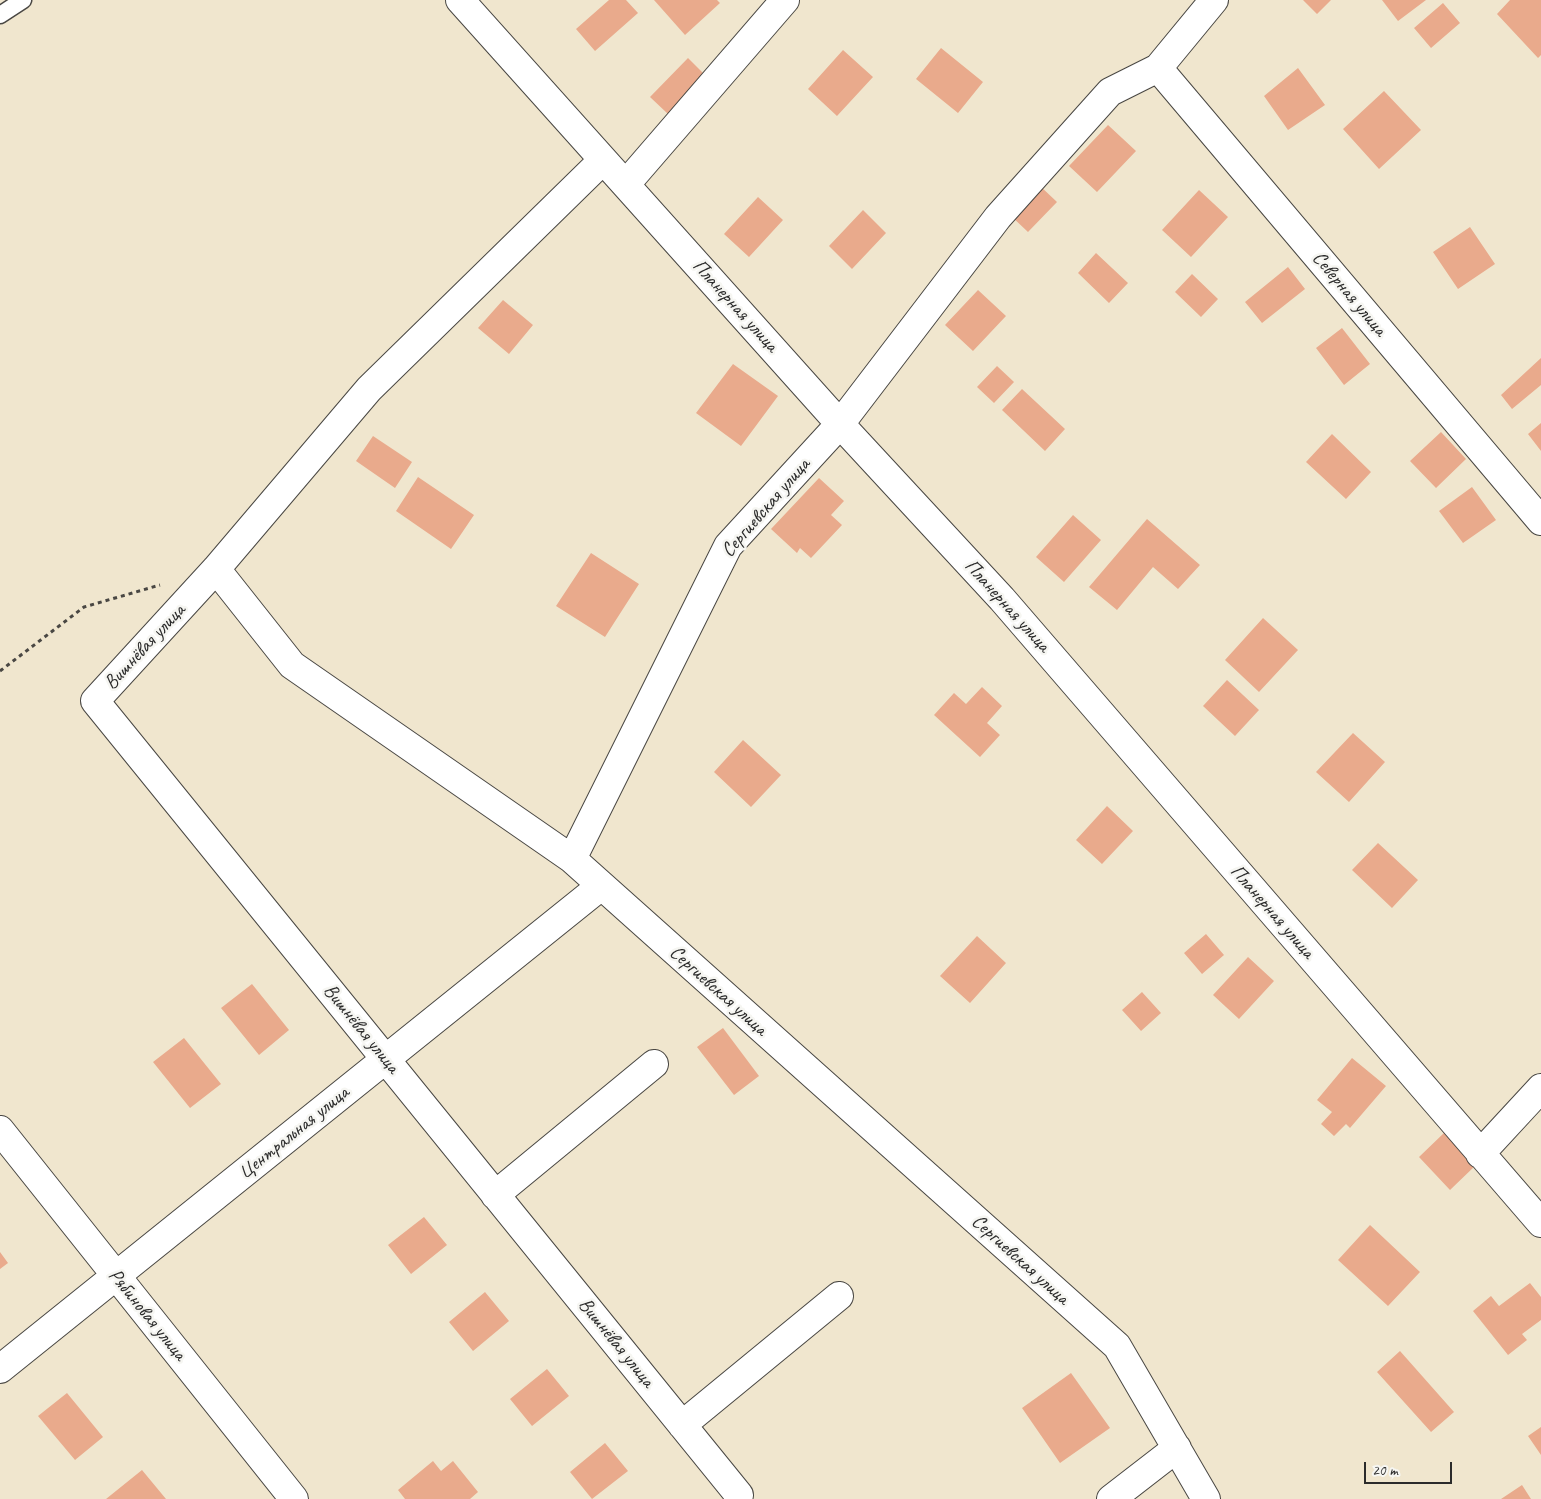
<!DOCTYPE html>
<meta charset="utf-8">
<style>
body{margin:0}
#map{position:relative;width:1541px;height:1499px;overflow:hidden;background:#f0e6ce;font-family:Caveat,sans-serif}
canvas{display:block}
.scale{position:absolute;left:1364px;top:1462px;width:88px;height:22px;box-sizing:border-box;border:2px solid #2b2b2b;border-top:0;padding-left:6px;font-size:15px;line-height:18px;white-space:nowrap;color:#2b2b2b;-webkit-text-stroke:4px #f6f6f2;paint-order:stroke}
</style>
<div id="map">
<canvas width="1541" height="1499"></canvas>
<div class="scale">20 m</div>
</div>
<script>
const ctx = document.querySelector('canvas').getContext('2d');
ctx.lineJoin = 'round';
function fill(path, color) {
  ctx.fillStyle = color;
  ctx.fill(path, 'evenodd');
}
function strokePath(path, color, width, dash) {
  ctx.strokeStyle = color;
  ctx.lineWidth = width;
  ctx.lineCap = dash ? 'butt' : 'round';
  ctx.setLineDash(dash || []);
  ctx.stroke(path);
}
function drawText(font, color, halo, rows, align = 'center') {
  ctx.font = font + ' Caveat,sans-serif';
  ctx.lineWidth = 5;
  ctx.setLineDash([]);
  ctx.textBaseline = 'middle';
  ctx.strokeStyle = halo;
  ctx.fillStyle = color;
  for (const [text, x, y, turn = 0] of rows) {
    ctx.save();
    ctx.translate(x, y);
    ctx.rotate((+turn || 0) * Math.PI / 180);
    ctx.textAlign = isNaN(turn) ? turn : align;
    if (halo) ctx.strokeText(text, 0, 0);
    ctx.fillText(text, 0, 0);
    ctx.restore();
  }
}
const building = new Path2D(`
 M609,0h17l12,13 -43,38 -19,-22z
 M654,0h63l3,3 -35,32z
 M1303,0h28l-14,14z
 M1382,0h44l-28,21z
 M1510,0h31v55l-3,3 -41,-44z
 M1443,3l17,20 -29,25 -17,-20z
 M941,48l42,34 -25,31 -42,-34z
 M843,50l30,27 -36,39 -29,-27z
 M688,58l18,18 -38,38 -18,-17z
 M1298,68l27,37 -37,25 -24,-34z
 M1384,91l37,39 -42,39 -36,-40z
 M1108,125l28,26 -39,41 -28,-26z
 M1039,185l18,17 -29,30 -18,-17z
 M1199,190l29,27 -37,40 -29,-27z
 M758,197l25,23 -34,37 -25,-23z
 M863,210l23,23 -34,36 -23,-23z
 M1470,227l25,37 -37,25 -25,-37z
 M1096,253l32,30 -19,20 -31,-30z
 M1288,267l17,22 -43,34 -17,-21z
 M1192,274l26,25 -17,18 -26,-25z
 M978,290l28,26 -33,35 -28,-26z
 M503,300l30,25 -24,29 -31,-26z
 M1342,328l28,36 -26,21 -28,-37z
 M1541,358v27l-29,24 -11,-14z
 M733,364l45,32 -37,50 -45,-33z
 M997,366l17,16 -20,21 -17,-16z
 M1022,389l43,40 -20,22 -43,-41z
 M1541,423v28l-13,-17z
 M1441,432l25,27 -30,29 -26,-27z
 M1332,434l39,38 -25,27 -40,-37z
 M373,436l39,26 -17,26 -39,-27z
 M418,477l56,38 -23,34 -55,-38z
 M819,478l25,23 -13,14 11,10 -31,33 -11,-10 -3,5 -26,-24z
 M1472,487l24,33 -33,23 -24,-32z
 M1073,515l28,25 -37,42 -28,-25z
 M1147,519l53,46 -22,24 -25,-22 -36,43 -28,-23z
 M591,553l48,31 -34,53 -49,-31z
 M1263,618l35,32 -39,42 -34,-32z
 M1227,680l32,30 -24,26 -32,-30z
 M982,687l20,19 -15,17 13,12 -20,22 -46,-42 20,-22 12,11z
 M1353,733l32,29 -36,40 -33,-30z
 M743,740l38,35 -30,32 -37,-35z
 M1107,806l26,25 -31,33 -26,-24z
 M1378,843l40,37 -26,28 -40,-38z
 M1206,934l18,21 -22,19 -18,-21z
 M977,936l29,27 -36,40 -30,-27z
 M1248,957l26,24 -35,38 -26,-24z
 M252,984l37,46 -30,25 -38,-47z
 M1142,992l19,21 -20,18 -19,-21z
 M723,1028l36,48 -25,19 -37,-48z
 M184,1038l37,46 -31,24 -37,-46z
 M1352,1058l34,28 -36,42 -4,-4 -12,12 -13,-12 11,-12 -15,-12z
 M1445,1132l31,33 -26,25 -31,-33z
 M424,1217l23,28 -36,29 -23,-29z
 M1370,1225l50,47 -32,34 -50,-46z
 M0,1252l8,11 -8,6z
 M1530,1283l11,14v23l-19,14 5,6 -19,15 -35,-44 18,-15 8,10z
 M485,1292l24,29 -36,30 -24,-29z
 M1400,1351l54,61 -23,20 -54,-60z
 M547,1369l22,27 -37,30 -22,-27z
 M1071,1373l39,55 -50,35 -38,-55z
 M67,1393l36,44 -28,23 -37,-44z
 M1541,1427v28l-13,-19z
 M605,1443l23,28 -36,28 -22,-27z
 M433,1461l8,10 12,-10 25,31 -8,7h-65l-7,-9z
 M142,1470l24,29h-60z
 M1522,1485l9,14h-30z`);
const path = new Path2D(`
 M0,671l84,-64 76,-22`);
const lane = new Path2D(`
 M0,15l23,-15`);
const street = new Path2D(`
 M460,0l380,424 162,175 539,624
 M1158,68l383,453
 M603,160l-234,229 -153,180 -121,132 644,794
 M626,184l159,-184
 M216,569l76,96 280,194
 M0,1130l294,369
 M1480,1154l61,-66
 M495,1195l159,-131
 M0,1369l601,-483
 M682,1425l157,-129
 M1111,1499l66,-51
 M1206,1499l-89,-153 -545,-487 156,-313 112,-122 158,-207 112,-125 48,-24 56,-68`);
const streetNames = [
 ["Северная улица",1349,294,50],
 ["Планерная улица",735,306,48],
 ["Сергиевская улица",766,508,-49],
 ["Планерная улица",1007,606,48],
 ["Вишнёвая улица",145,647,-47],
 ["Планерная улица",1272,912,49],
 ["Сергиевская улица",718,991,42],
 ["Вишнёвая улица",361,1029,51],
 ["Центральная улица",294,1133,-39],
 ["Сергиевская улица",1020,1260,42],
 ["Рябиновая улица",147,1315,51],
 ["Вишнёвая улица",616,1343,51]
];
fill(building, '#e9aa8c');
strokePath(lane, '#494743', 19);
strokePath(street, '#494743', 30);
strokePath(path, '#494743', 3, [4, 4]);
strokePath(lane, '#fff', 16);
strokePath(street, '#fff', 28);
drawText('20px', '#2b2b2b', '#f6f6f2', streetNames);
</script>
